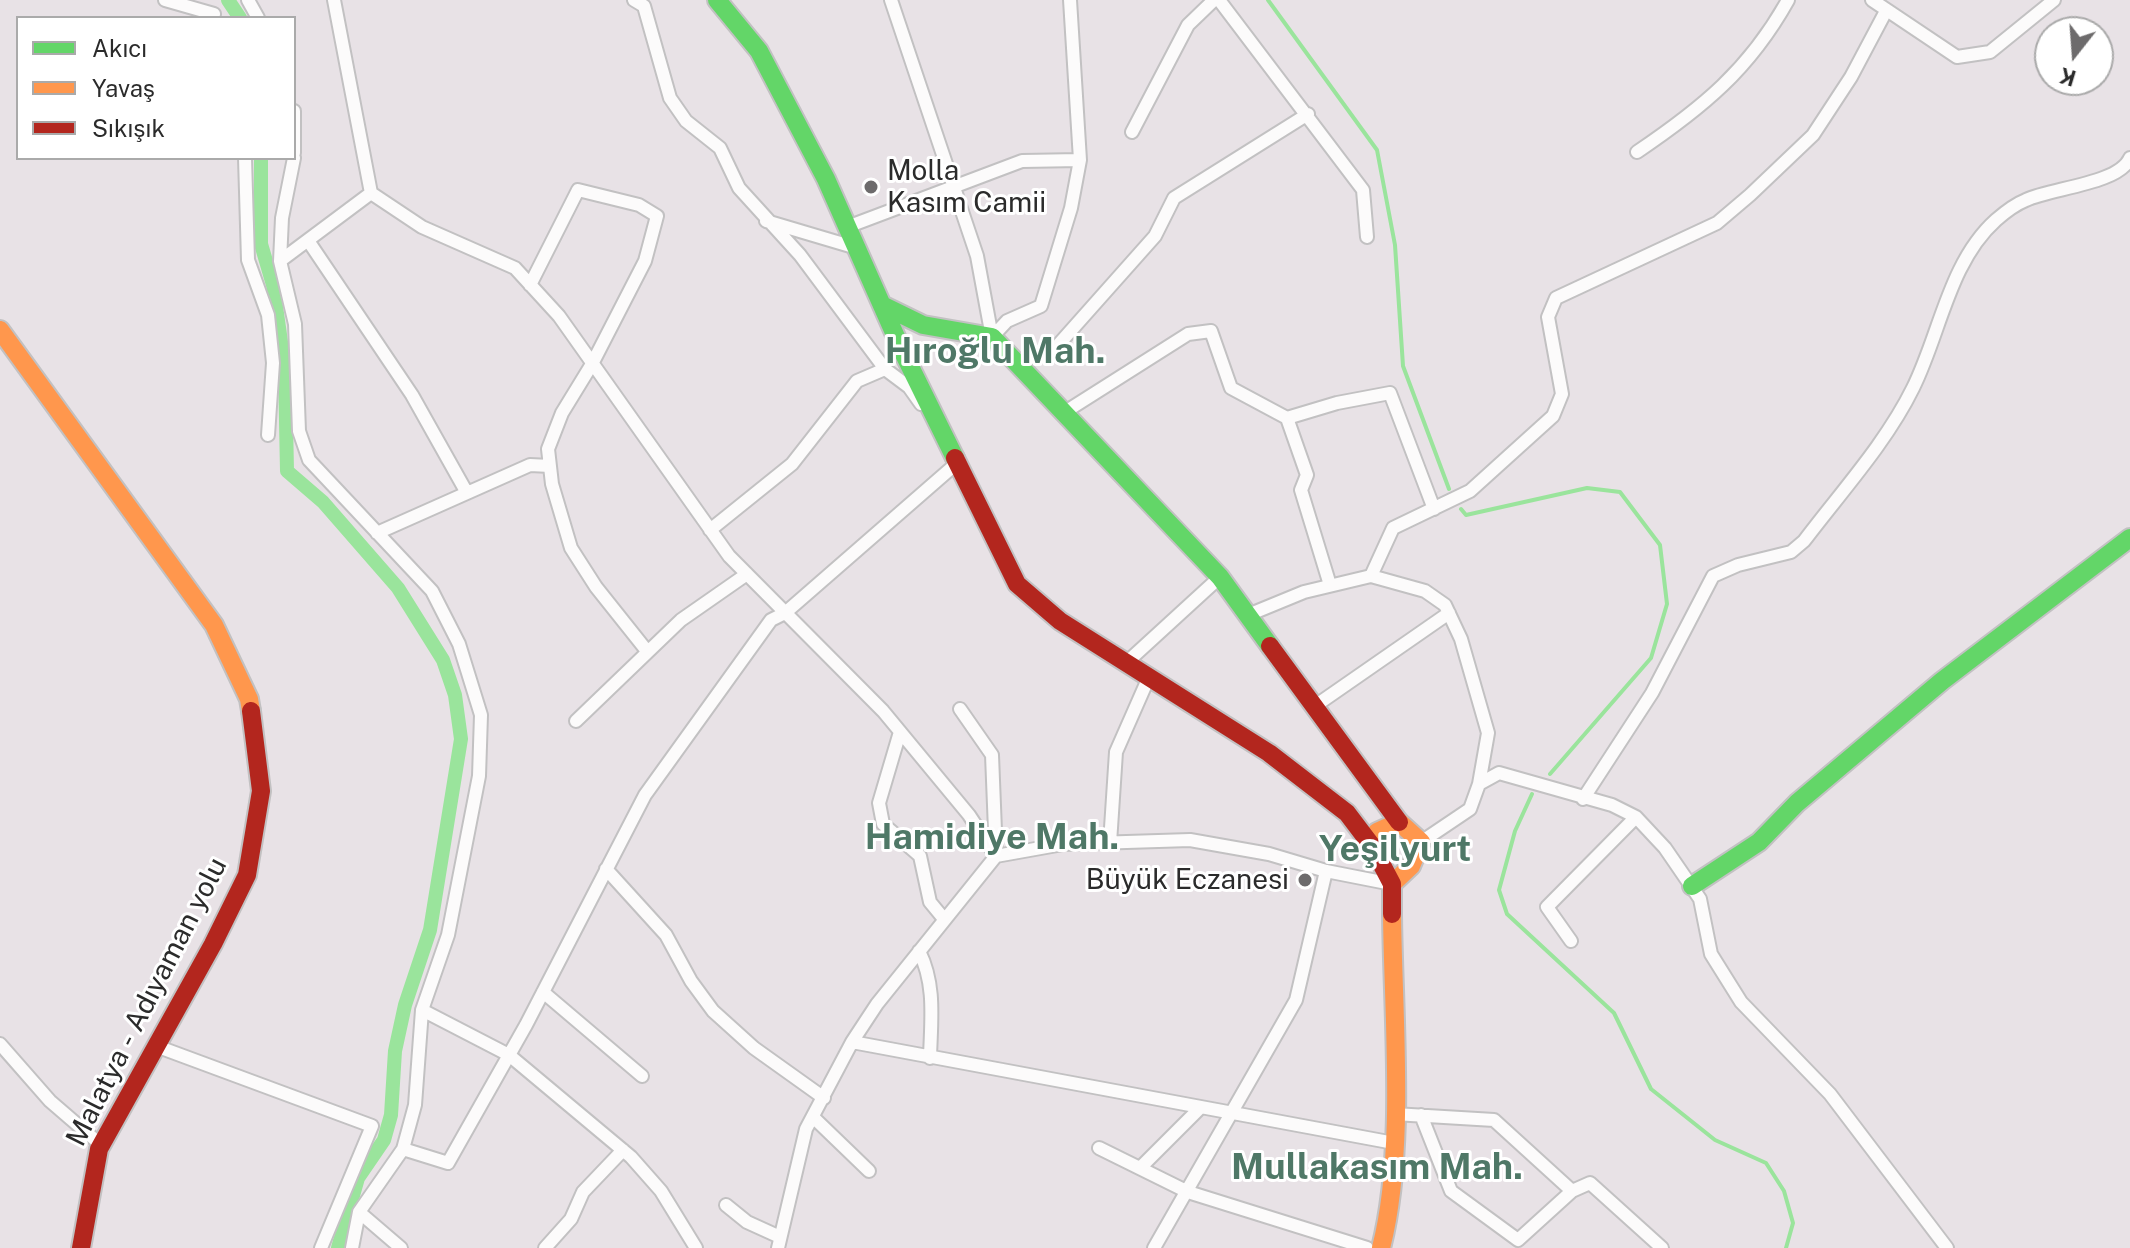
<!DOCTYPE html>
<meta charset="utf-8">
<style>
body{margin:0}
#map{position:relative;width:2130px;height:1248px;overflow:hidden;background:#e8e2e6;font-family:"Public Sans",sans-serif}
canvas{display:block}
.legend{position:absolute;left:16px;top:16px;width:280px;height:144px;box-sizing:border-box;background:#fff;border:2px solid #aaa;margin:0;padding:10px 14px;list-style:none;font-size:24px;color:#2b2b2b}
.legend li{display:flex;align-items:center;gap:16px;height:40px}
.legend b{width:40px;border:2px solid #aaa}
.north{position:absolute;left:2034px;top:16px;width:80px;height:80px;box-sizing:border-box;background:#fff;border:2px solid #aaa;border-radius:50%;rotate:197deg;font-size:22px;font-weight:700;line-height:32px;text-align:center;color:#2b2b2b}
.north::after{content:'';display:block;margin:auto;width:28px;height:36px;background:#6d6b6c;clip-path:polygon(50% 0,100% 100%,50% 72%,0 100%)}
</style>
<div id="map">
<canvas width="2130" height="1248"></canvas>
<ul class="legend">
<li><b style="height:10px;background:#63d668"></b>Akıcı</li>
<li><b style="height:10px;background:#ff974d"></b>Yavaş</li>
<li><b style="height:10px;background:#b3261e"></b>Sıkışık</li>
</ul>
<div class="north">K</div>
</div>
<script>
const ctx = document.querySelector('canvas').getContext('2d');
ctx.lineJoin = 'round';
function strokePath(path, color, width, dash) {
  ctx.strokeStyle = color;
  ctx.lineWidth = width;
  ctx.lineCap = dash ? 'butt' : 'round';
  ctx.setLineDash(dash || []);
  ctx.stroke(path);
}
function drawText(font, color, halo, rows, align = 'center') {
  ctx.font = font + ' "Public Sans",sans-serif';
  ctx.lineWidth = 6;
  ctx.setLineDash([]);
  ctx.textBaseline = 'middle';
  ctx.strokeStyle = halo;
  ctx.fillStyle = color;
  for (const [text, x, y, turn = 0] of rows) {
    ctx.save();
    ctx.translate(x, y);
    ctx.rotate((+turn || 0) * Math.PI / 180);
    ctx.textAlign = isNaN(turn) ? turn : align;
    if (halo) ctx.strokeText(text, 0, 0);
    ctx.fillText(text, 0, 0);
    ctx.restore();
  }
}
const stream = new Path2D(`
 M1268,0l109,150 18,95 8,121 46,123
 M1461,509l5,6 121,-27 33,4 40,53 7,59 -16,54 -101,116
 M1532,794l-17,37 -16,59 8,24 107,99 37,76 64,51 51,23 18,28 9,32 -7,25`);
const canal = new Path2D(`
 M228,0l12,18
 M261,158v86l12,41 12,85 2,101 36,31 75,86 45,72 12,35 6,44 -31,191 -25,75 -10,46 -4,64 -7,25 -26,38 -20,70`);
const street = new Path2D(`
 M165,0l49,14
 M248,0l10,18
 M334,0l37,193 51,34 93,41 44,48 170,240 154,155 86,104 27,41
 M634,0l10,6 26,92 16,23 34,27 19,40 61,67 85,114
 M891,0l86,256 15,81 15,-16 34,-15 30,-98 9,-48 -10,-160
 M1219,0l144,190 4,47
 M1872,0l85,57 33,-5 64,-52
 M294,111v42
 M1132,132l56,-107 26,-25
 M1637,152c65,-44 112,-82 151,-152
 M245,158l3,102 20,55 5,48 -5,72
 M294,158l-12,60 -2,43 15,63 4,107 10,29 123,131 27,53 22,71 -2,61 -31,159 -26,75 -7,95 -12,44 -44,63 -7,36
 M766,221l91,27
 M847,227l175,-66 58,-1
 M309,242l103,153 55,98
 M280,261l91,-68
 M530,285l48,-95 61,15 18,11 -12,45 -53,103 -30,49 -14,36 4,35 19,64 25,39 51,64
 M1059,344l96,-108 19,-38 134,-84
 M1065,412l123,-78 23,-3 20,57 56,30 20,57 -6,15 29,95
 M1287,418l50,-15 53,-10 44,116
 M710,530l82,-66 65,-83 28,-12 24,18 12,17
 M377,533l153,-68 20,1
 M1371,576l22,-48 77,-37 83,-75 9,-22 -14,-77 8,-19 161,-75 33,-28 63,-60 38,-58 35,-66
 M1248,615l56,-23 67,-16 54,15 20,14 16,34 27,94 -9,51
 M1126,663l94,-86
 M1315,706l134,-93
 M960,709l32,46 4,101
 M576,721l105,-101 66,-46
 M900,732l-21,71 4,21 37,32 10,46 14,17
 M1583,799l69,-106 61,-117 25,-11 53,-13 13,-11c37,-49 82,-98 109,-153 27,-54 36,-126 83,-168 8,-7 20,-16 30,-20 25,-12 93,-16 104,-42
 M1421,842l49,-33 9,-25 20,-11 113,32 24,12 29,31 35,51 11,55 30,48 89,92 117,154
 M1110,843l6,-91 33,-75
 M606,869l60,66 25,46 22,30 41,37 70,50
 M1571,941l-24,-34 89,-90
 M919,951c17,34 12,69 11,107
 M543,992l99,84
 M422,1010l87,45 122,102 30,34 35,57
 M852,1042l542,101
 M0,1044l50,57 51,44
 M156,1046l216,80 -51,122
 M1394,1114l100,6 78,71
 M1421,1115l30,76 67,49 54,-49 18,-8 72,65
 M813,1117l56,54
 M1099,1148l89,44 179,56
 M403,1149l45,14 78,-138 119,-230 126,-175 14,-7 171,-149
 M1140,1168l59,-59
 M726,1205l21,17 33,15
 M359,1212l42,36
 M545,1248l26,-29 12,-27 40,-42
 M778,1248l28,-119 46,-87 25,-38 119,-148 67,-12 127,-4 79,14 57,17 66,13
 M1154,1248l142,-248 30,-129`);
const fast = new Path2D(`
 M717,0l42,51 67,128 74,167 55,112
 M882,305l41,20 69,12 228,240 50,69
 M1692,886l67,-44 38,-39 145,-122 188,-143`);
const slow = new Path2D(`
 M0,330l214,295 35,74 2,12
 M1372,846l5,-14 22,-10 22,20 -10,24 -19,18
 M1381,1248c25,-98 12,-231 11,-334`);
const jam = new Path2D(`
 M955,458l62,126 43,37 209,132 78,60 25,33 20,38v30
 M1270,646l129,176
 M81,1248l18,-99 114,-205 34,-69 14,-84 -10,-80`);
const markers = [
 [871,187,8,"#6d6b6c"],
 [1305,880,8,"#6d6b6c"]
];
const poiNames = [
 ["Molla",887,171],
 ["Kasım Camii",887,203],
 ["Büyük Eczanesi",1289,880,"right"]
];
const streetNames = [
 ["Malatya - Adıyaman yolu",147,1002,-63]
];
const districtNames = [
 ["Hıroğlu Mah.",995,352],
 ["Hamidiye Mah.",992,838],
 ["Yeşilyurt",1395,850],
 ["Mullakasım Mah.",1377,1168]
];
strokePath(stream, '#9ae49c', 4);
strokePath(canal, '#9ae49c', 14);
strokePath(street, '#c2c1c2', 16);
strokePath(fast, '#c2c1c2', 22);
strokePath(slow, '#c2c1c2', 22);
strokePath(jam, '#c2c1c2', 22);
strokePath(street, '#fcfbfb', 12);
strokePath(fast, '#63d668', 18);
strokePath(slow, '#ff974d', 18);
strokePath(jam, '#b3261e', 18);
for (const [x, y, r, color] of markers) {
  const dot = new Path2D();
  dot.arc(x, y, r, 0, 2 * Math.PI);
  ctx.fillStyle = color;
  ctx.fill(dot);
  strokePath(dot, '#fff', 3);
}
drawText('28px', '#2b2b2b', '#fff', poiNames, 'left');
drawText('28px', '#2b2b2b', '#fff', streetNames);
drawText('bold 36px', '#4f7867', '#fff', districtNames);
</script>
